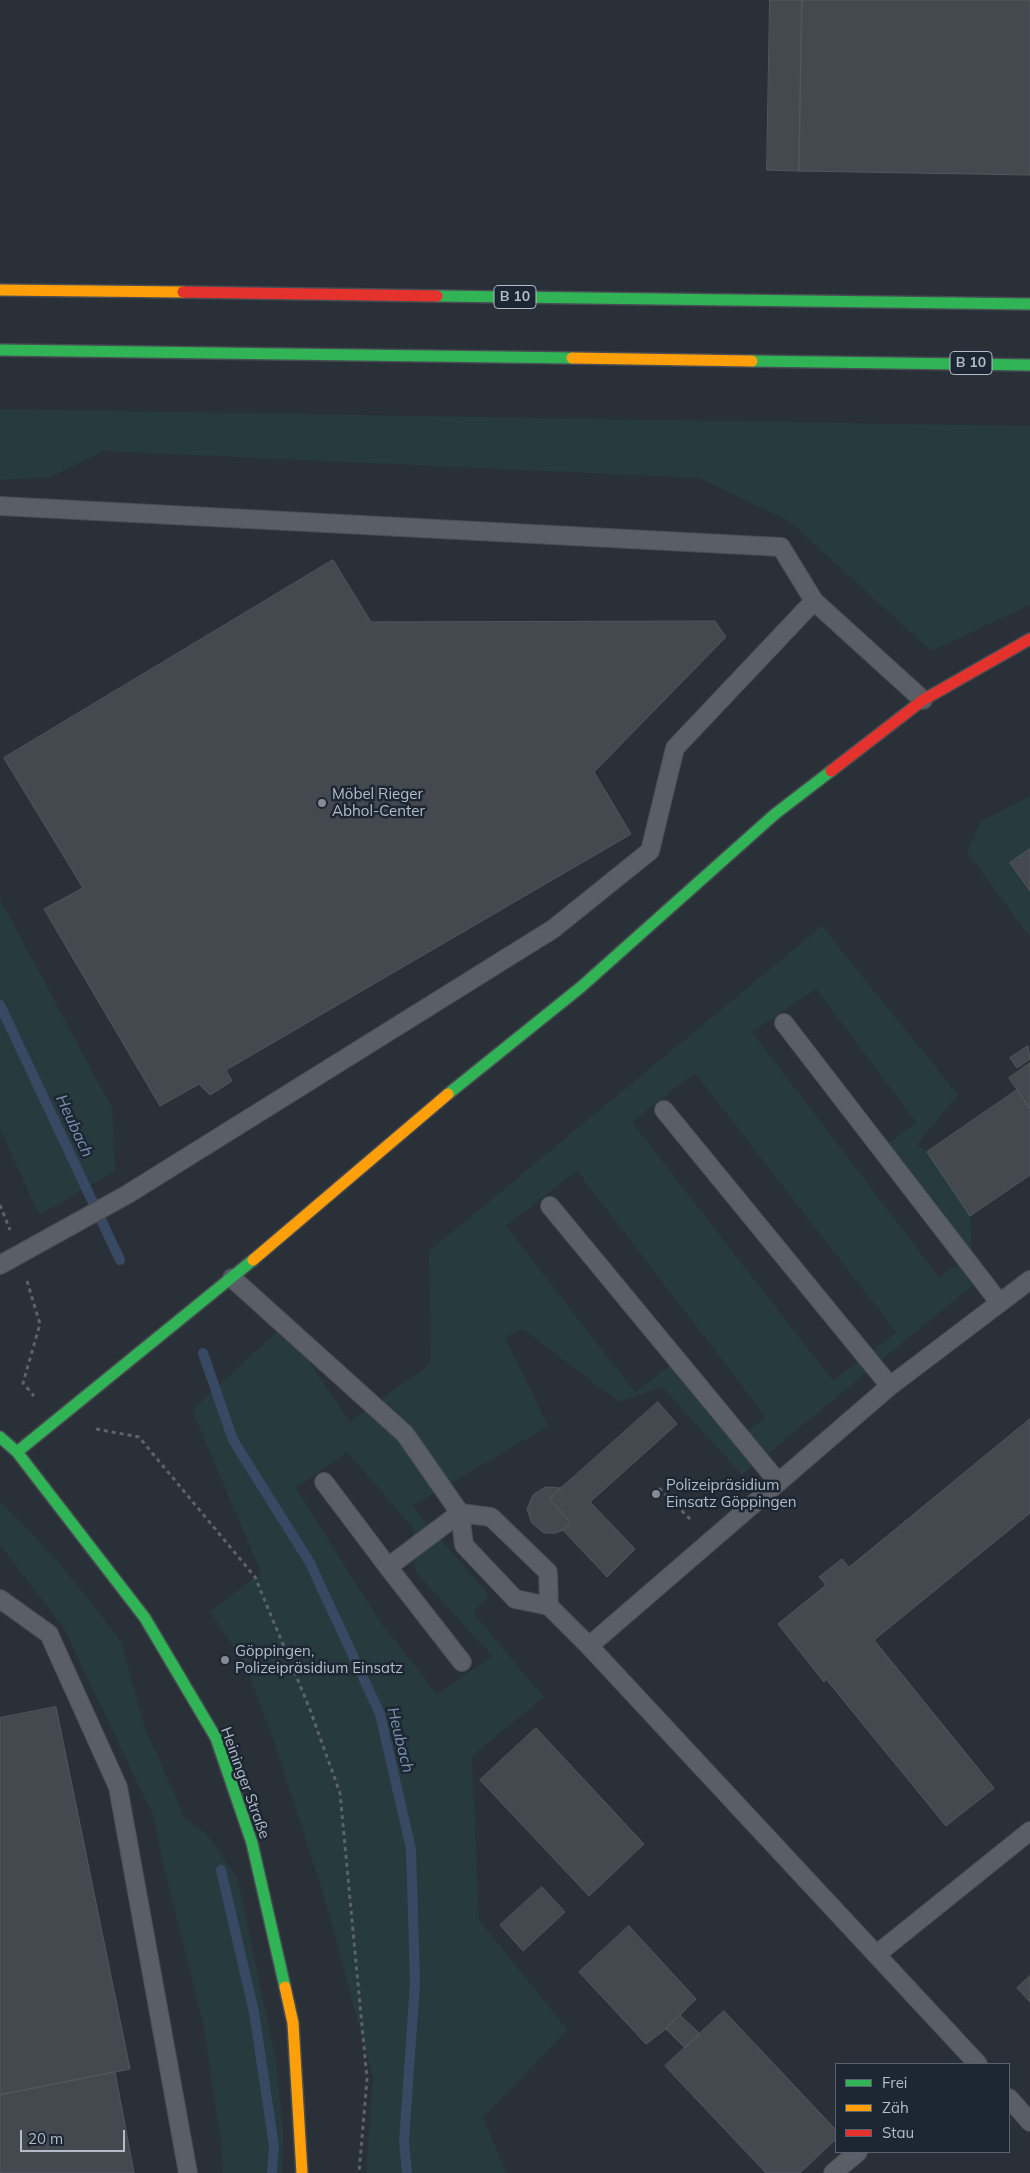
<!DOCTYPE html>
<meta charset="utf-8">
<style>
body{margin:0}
#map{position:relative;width:1030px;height:2173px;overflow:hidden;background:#2a3038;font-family:Mulish,sans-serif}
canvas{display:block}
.legend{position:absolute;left:835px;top:2063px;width:175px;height:90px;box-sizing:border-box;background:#1d2633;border:1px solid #59626f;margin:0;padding:6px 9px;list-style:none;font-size:15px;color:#b4bcc9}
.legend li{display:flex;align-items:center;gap:10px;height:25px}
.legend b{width:25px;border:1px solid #59626f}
.scale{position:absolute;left:20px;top:2130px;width:105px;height:22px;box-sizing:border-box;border:2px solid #b4bcc9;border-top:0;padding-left:6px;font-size:15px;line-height:18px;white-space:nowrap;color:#b4bcc9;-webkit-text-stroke:4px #1d2633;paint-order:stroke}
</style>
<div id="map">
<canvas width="1030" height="2173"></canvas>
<ul class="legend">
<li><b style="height:6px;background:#30b455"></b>Frei</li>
<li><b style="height:6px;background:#ff9f0a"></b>Zäh</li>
<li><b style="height:6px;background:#e5322d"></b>Stau</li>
</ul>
<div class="scale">20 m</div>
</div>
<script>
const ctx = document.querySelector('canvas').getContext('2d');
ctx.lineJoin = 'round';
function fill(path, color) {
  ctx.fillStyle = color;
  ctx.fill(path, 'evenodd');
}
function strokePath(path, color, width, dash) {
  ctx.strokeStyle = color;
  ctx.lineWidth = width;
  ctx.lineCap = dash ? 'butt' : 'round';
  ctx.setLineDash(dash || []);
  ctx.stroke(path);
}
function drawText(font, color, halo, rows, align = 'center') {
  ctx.font = font + ' Mulish,sans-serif';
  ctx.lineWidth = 5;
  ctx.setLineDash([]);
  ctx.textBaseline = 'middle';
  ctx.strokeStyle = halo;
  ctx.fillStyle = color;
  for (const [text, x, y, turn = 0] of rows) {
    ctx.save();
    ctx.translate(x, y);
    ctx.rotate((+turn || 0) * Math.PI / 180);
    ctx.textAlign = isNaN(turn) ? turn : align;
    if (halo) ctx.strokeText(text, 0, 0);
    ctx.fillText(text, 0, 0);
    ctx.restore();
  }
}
const green = new Path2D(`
 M0,409l1030,17v179l-99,46 -142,-130 -90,-43 -595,-27 -53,26 -51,3z
 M1030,796v141l-63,-85 13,-30z
 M0,899l112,209 3,63 -76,44 -39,-87z
 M822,926l136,169 -41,49 10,8 43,64 3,69 -231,190 -80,-88 -43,15 -96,-73 -18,8 43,89 -136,80 77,89 -16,18 71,84 -72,59 7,164 89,110 -85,87 23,56h-140l7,-96 -49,-181 -49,-151 -30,-81 -35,-52 51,-40 -69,-162 92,-85 66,97 81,-59 -2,-112zM816,989l100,133 -39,30 86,109 -24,16 -187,-245zM695,1073l201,259 -63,49 -201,-259zM577,1171l189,246 -29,22 -60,-79 -42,32 -129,-166zM347,1452l66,76 2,43 77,85 -55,38 -57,-72 -84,-134z
 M0,1501l57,59 64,81 23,84 41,94 22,15 31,46 39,186 6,67 -1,40h-59l-2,-30 -18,-121 -39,-154 -11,-53 -90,-188 -63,-82z`);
const stream = new Path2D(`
 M0,1005l120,255
 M203,1353l30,87 77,123 70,151 31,135 4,134 -11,159 3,31
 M221,1870l33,142 20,134 -2,27`);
const building = new Path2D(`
 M770,0h32l-3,171 -32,-1z
 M802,0h228v175l-231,-4z
 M333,560l38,62 344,-1 11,16 -132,135 37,62 -405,236 6,11 -22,14 -11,-11 -39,22 -116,-197 39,-21 -79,-130z
 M1030,849v42l-20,-28z
 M1028,1046l2,13 -13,9 -7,-10z
 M1030,1063v46l-21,-31z
 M1017,1090l13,19v66l-60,41 -43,-64z
 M658,1402l19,22 -87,78 45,47 -28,28 -44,-47 8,-7 -22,-24z
 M1030,1419v94l-156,127 120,148 -48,38 -120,-147 -2,3 -46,-58 48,-39 -7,-8 23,-18 7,8z
 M546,1487l15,1 -12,11 22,24 -8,7 -7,3h-12l-12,-10 -5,-14 6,-14z
 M56,1707l74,362 -130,26v-377z
 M536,1728l108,116 -55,52 -109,-116z
 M542,1887l23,25 -42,39 -23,-26z
 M629,1926l67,73 -30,30 -20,15 -67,-72z
 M1030,1976v26l-13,-14z
 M724,2011l112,119v9l-36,34h-34l-101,-107z
 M680,2015l20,19 -15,14 -19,-19z
 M115,2072l19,101h-134v-78z`);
const path = new Path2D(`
 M0,1205l10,25
 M27,1281l13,43 -17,59 11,13
 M96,1429l43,8 116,140 54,130 31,86 27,286 -8,94
 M659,1488l34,34`);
const lane = new Path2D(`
 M0,506l781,41 33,54 109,99
 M784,1023l215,279
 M664,1110l226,276
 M550,1206l228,276
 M0,1265l128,-71 425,-265 97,-78 25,-103 139,-147
 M232,1278l173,156 55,79 4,32 51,54 34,7 40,40 389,418
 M324,1482l64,85 72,-54 31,4 57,55 1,34
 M388,1567l74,95
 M0,1599l49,35 69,153 70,386
 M589,1646l301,-260 140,-106
 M877,1954l153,-123
 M1009,2098l21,24
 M833,2173l25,-21`);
const fast = new Path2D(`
 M437,296l593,8
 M0,350l572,8
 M752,361l278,4
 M448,1094l133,-107 194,-173 56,-43
 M0,1437l17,15 128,166 71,120 36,105 33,144
 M17,1452l236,-192`);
const slow = new Path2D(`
 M0,290l183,2
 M572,358l180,3
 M253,1260l195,-166
 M285,1987l8,36 9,150`);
const jam = new Path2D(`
 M183,292l254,4
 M831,771l92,-71 107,-61`);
const markers = [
 [322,803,5,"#848b96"],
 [656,1494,5,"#848b96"],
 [225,1660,5,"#848b96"]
];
const shields = [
 [515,297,42],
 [971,363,42]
];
const shieldNames = [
 ["B 10",515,297],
 ["B 10",971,363]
];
const poiNames = [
 ["Möbel Rieger",332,794],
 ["Abhol-Center",332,811],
 ["Polizeipräsidium",666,1485],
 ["Einsatz Göppingen",666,1502],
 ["Göppingen,",235,1651],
 ["Polizeipräsidium Einsatz",235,1668]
];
const streetNames = [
 ["Heininger Straße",245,1783,70]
];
const waterNames = [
 ["Heubach",74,1126,65],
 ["Heubach",400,1740,76]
];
fill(green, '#273a3e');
strokePath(stream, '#384963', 10);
fill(building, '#444950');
strokePath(building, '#52575f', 1);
strokePath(lane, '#484c53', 20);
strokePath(fast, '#484c53', 14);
strokePath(slow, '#484c53', 14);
strokePath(jam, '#484c53', 14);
strokePath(path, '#5d636a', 3, [4, 4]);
strokePath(lane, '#5a5e66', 18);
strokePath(fast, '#30b455', 11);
strokePath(slow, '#ff9f0a', 11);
strokePath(jam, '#e5322d', 11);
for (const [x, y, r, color] of markers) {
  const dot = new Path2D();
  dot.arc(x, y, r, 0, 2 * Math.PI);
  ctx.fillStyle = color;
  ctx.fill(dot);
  strokePath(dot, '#1d2633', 2);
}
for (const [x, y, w] of shields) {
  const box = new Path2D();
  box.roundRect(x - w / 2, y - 11.5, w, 23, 4);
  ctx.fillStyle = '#1d2633';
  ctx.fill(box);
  strokePath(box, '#b4bcc9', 1);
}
drawText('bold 14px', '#b4bcc9', null, shieldNames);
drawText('15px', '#b4bcc9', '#1d2633', poiNames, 'left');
drawText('15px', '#b4bcc9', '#1d2633', streetNames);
drawText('italic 16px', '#7c92b1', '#1d2633', waterNames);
</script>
